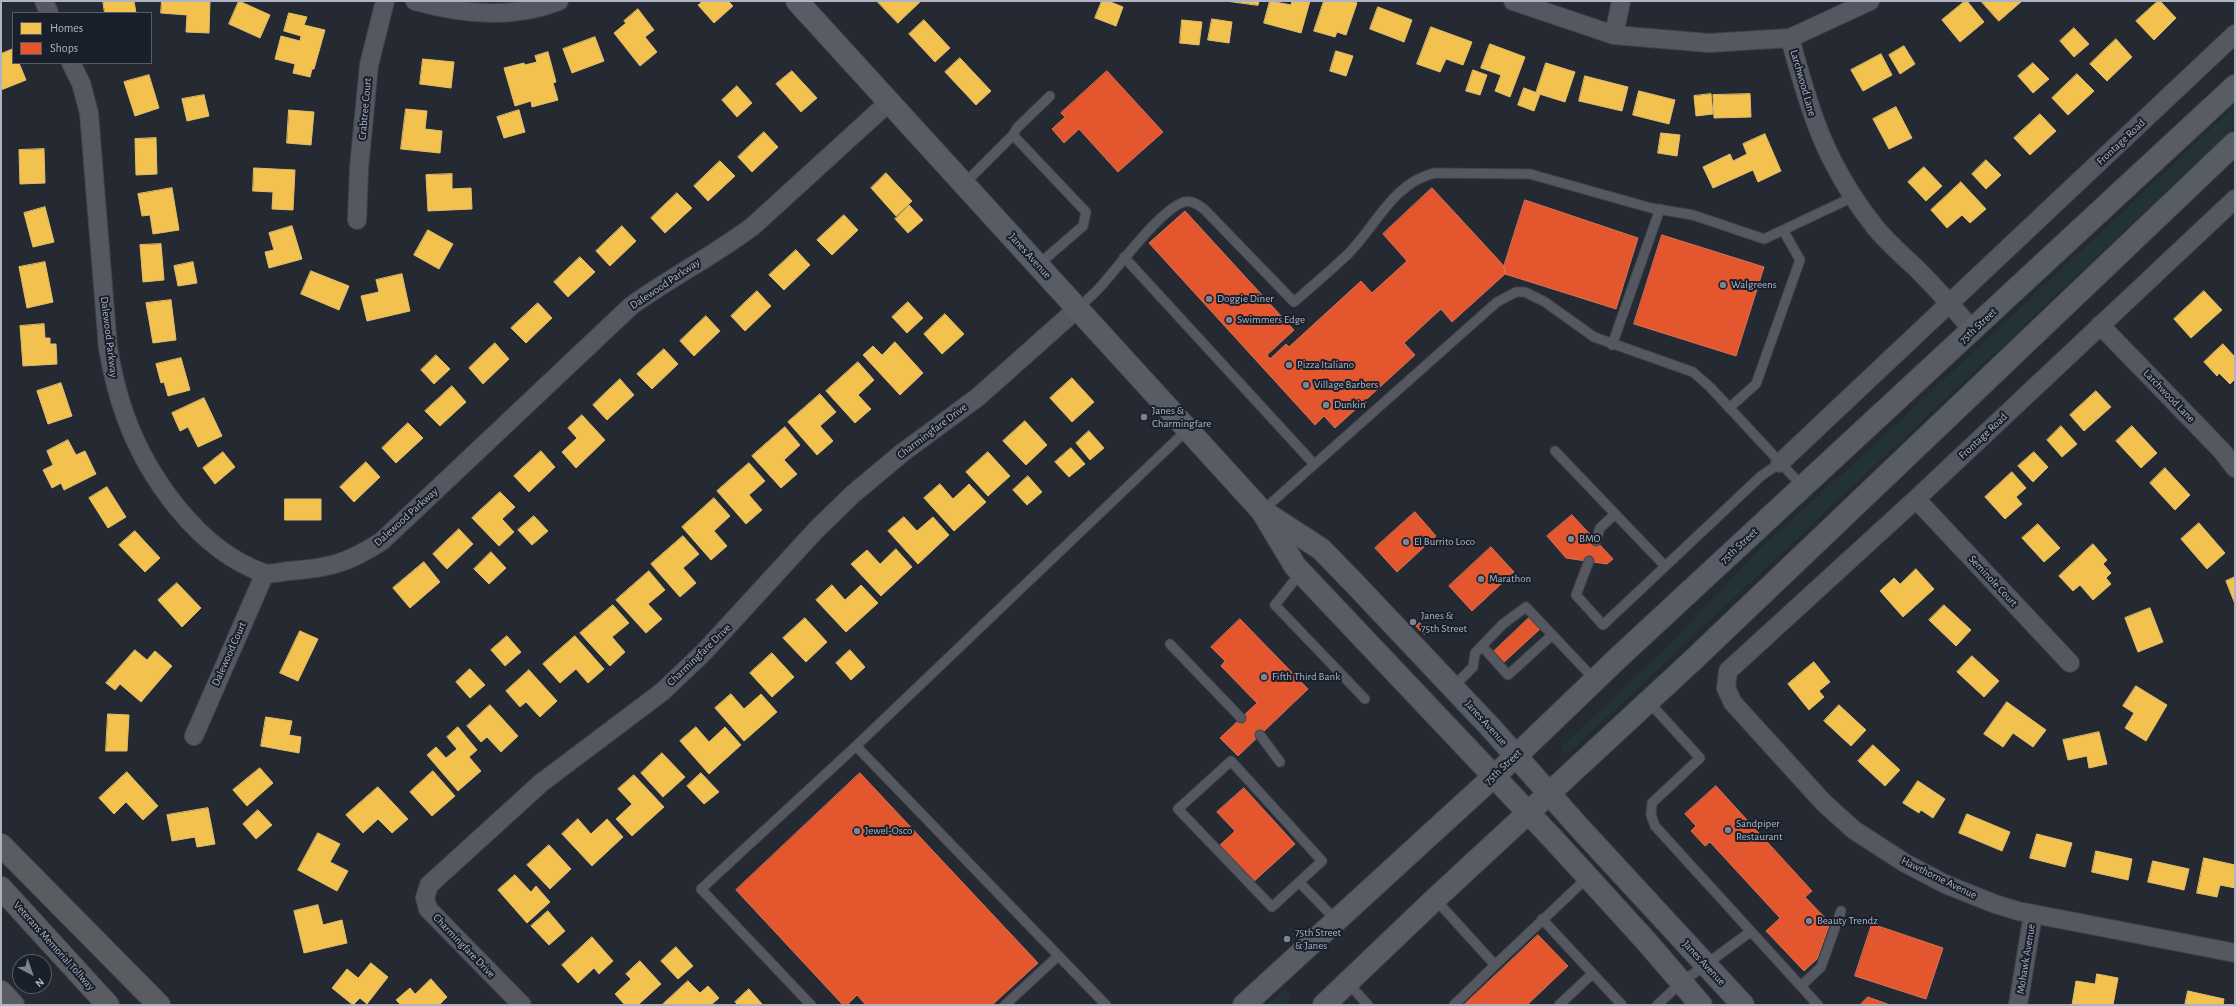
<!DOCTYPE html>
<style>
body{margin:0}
#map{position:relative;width:2236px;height:1006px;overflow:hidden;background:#252931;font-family:"Alegreya Sans",sans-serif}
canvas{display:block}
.frame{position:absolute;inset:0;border:2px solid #aeb4c4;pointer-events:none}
.legend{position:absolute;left:12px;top:12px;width:140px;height:52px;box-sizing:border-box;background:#191f2b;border:1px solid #555b68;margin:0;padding:5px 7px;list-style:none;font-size:12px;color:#aeb4c4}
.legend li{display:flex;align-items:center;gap:8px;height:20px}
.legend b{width:20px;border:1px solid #555b68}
.north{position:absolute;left:12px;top:954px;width:40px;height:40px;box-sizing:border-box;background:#191f2b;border:1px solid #555b68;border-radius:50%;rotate:139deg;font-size:11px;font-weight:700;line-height:16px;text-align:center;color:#aeb4c4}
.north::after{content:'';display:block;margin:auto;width:14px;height:18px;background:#7e8391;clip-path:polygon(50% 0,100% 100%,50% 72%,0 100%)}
</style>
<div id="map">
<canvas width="2236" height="1006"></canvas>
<div class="frame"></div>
<ul class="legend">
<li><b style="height:11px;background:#f2c14e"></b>Homes</li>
<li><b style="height:11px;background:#e4572e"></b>Shops</li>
</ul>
<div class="north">N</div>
</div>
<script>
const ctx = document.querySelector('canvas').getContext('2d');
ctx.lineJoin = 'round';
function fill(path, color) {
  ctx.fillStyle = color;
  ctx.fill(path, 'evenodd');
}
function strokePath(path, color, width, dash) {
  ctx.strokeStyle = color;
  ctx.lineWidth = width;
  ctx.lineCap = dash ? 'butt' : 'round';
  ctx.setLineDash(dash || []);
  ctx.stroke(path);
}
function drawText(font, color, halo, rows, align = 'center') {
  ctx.font = font + ' "Alegreya Sans",sans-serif';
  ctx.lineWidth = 4;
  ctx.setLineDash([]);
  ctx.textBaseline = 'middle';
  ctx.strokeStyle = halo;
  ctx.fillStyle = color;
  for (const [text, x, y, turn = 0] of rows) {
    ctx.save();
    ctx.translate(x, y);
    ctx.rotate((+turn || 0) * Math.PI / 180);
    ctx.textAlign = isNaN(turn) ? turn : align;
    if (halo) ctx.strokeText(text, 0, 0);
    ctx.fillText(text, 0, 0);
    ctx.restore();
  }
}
const green = new Path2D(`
 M2235,106v21l-666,626 -7,-1 -2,-4 2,-2 111,-105 85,-91 116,-105z
 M1285,989l6,8 -7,8h-17z`);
const homes = new Path2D(`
 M103,1h31l2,12h-31z
 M162,1h48l-1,32 -23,-1 1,-17 -26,-2z
 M239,1l31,14 -10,23 -31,-14z
 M700,1h28l5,5 -19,17 -16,-18 3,-2z
 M877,1h44l-23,22z
 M1102,1h6l15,6 -7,19 -21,-8z
 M1226,1h33l-1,4z
 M1270,1l21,4 1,-4h18l-9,32 -37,-10z
 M1324,1h27l6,2 -11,32 -9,-3 -2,5 -21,-6z
 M1965,1h2l17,21 -24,20 -18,-22z
 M1981,1h41l-23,20z
 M2158,1h2l16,17 -22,22 -18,-19z
 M1378,7l34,13 -8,22 -34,-13z
 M638,9l16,21 -9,7 12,15 -17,14 -26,-33 12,-10 -2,-2z
 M289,13l18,4 -3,8 21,5 -11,39h-2l-2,8 -17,-4 2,-9 -20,-5 6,-23 19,5 1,-5 -17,-5z
 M1212,19l20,3 -3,21 -21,-3z
 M924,20l26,28 -15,14 -26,-28z
 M1182,20l20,2 -3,23 -19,-2z
 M1431,27l41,15 -9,23 -17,-6 -6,13 -23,-8z
 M2074,28l15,16 -15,13 -14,-16z
 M595,37l9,24 -32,12 -9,-24z
 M2116,39l16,18 -25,24 -17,-17z
 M1490,44l35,13 -15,40 -15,-6 6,-16 -20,-7z
 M1904,46l11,18 -15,10 -11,-19z
 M13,49v14h6l7,17 -25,10v-36z
 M1336,51l17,5 -7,20 -16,-5z
 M548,52l8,30 -3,1 5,17 -26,7 -1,-6 -16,5 -11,-38 20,-5 1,2 12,-3 -2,-6z
 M1881,54l11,21 -29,16 -12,-21z
 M960,58l31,33 -15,14 -31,-33z
 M423,59l31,3 -3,26 -31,-4z
 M1546,63l29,9 -10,30 -29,-9z
 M2033,63l16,16 -16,14 -15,-17z
 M1473,70l14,5 -7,20 -14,-4z
 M792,71l25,27 -16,14 -25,-28z
 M2077,74l17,17 -26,24 -16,-17z
 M149,75l10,33 -24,8 -11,-34z
 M1585,76l43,11 -6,24 -43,-10z
 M737,86l15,17 -15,14 -15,-17z
 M1524,88l16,6 -6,17 -16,-6z
 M1639,91l36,9 -6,24 -36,-9z
 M1711,94l2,20 -17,2 -2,-20z
 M1750,94l1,23 -37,1 -1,-23z
 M204,95l5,21 -22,5 -5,-22z
 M1896,107l16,31 -23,11 -16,-30z
 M406,109l21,2 -2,18 17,2 -2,22 -39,-4z
 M289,110l25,2 -3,33 -24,-2z
 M519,110l6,22 -21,6 -7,-21z
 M2040,114l16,17 -26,24 -16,-17z
 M764,132l14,15 -26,25 -14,-15z
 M1661,133l19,2 -3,21 -19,-3z
 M1765,134l16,37 -23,11 -5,-12 -40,18 -10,-21 27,-13 3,7 14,-7 -4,-10z
 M156,138l1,36 -21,1 -1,-36z
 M44,149l1,34 -25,1 -1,-34z
 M1986,160l15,15 -15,14 -14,-15z
 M720,161l15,15 -27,25 -14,-15z
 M1924,167l18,19 -16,15 -18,-19z
 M254,168l41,2 -2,40 -21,-1 1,-17 -20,-1z
 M886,173l26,28 -16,15 -25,-28z
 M452,174v15l19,-1 1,21 -44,2 -2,-36z
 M1961,182l25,27 -16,14 -8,-8 -15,13 -16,-18z
 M172,188l7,42 -26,4 -3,-19 -8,1 -4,-22z
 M677,193l15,15 -27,25 -14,-15z
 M909,205l14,15 -15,13 -13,-14z
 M45,207l9,35 -21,5 -9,-34z
 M844,215l14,15 -26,25 -15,-15z
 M292,226l10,33 -33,9 -4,-16 9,-2 -5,-17z
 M622,226l14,15 -26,25 -14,-15z
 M428,230l25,14 -14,25 -25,-14z
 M161,244l3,36 -21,2 -3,-37z
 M796,250l14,15 -26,25 -15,-15z
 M580,257l15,15 -27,25 -14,-15z
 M45,262l8,40 -26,6 -8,-41z
 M193,262l4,21 -19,3 -4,-20z
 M311,271l38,15 -10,24 -38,-16z
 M402,274l8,37 -43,10 -6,-25 18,-4 -3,-12z
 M757,291l14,15 -26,25 -14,-15z
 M2204,291l18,19 -31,28 -17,-19z
 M171,300l5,40 -23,3 -7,-40z
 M908,302l15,16 -16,15 -15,-16z
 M538,303l14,15 -26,25 -15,-15z
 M945,314l19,20 -22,20 -18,-20z
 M706,316l14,15 -26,25 -14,-15z
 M44,324l1,14h5v6h6l1,20 -34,2 -3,-40z
 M895,342l28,31 -23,22 -37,-40 10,-9 9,9z
 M495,343l14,16 -26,25 -14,-16z
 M2223,344l12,13v22l-5,5 -11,-11 -2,3 -13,-14z
 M664,349l14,15 -26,25 -15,-15z
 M436,355l14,14 -16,15 -13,-14z
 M181,358l9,32 -22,6 -4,-14 -3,1 -5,-19z
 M858,362l16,18 -16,15 13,14 -16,14 -29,-32z
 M1072,378l22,24 -22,20 -22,-24z
 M620,379l14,16 -27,25 -14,-15z
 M61,383l11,33 -24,8 -11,-33z
 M452,386l14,16 -26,24 -15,-15z
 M2096,391l15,16 -27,24 -14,-16z
 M820,394l16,18 -16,14 13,15 -16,14 -29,-33z
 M204,398l18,38 -24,11 -10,-20 -8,4 -8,-18z
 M582,415l23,25 -29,28 -14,-16 15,-14 -9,-10z
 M1025,421l22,24 -21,20 -23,-24z
 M408,423l15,15 -27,25 -14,-15z
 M2061,426l16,18 -15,13 -15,-17z
 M2132,426l25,27 -16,15 -25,-27z
 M785,427l15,18 -16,15 13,14 -16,14 -29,-32z
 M1089,431l15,17 -14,12 -14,-17z
 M68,440l8,15 9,-4 11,23 -32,16 -3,-7 -9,5 -9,-18 10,-5 -6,-14z
 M1071,448l14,16 -16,13 -14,-15z
 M541,451l14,16 -26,25 -15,-16z
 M223,452l12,15 -20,17 -12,-16z
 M988,452l22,24 -22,20 -22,-24z
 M2034,452l14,15 -15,15 -15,-16z
 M366,462l14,15 -26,25 -14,-15z
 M749,463l16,18 -16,14 13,15 -16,14 -29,-33z
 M2165,468l25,27 -15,15 -25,-27z
 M2012,472l14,16 -10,9 6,7 -17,15 -20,-22z
 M1028,476l14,16 -15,13 -14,-15z
 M940,484l13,15 16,-15 17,18 -32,29 -30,-33z
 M107,487l19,30 -18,11 -19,-30z
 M500,492l15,15 -13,12 12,13 -15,14 -27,-28z
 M714,498l16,18 -16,15 13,15 -16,14 -29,-33z
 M285,499h36v21h-36z
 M534,516l14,15 -16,14 -14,-15z
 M904,517l13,14 16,-14 16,18 -31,29 -30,-33z
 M2199,523l26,30 -18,16 -26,-30z
 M2038,524l22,24 -16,14 -22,-24z
 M459,529l14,15 -26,25 -14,-15z
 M135,531l25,27 -15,14 -26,-27z
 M683,536l16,18 -16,14 13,15 -16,14 -29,-33z
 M2093,544l14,16 -4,4 8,9 -5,5 5,6 -18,16 -13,-15 -7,6 -14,-15z
 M896,549l16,18 -31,29 -30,-32 16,-14 13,14z
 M491,552l15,16 -17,16 -15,-15z
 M424,562l16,20 -30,26 -17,-20z
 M1916,569l18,20 -31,28 -23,-26 14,-13 6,6z
 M649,571l16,19 -17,14 14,15 -16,14 -30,-33z
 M2235,577v27l-9,-23z
 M177,583l24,25 -19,19 -24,-27z
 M832,585l13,15 16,-15 17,18 -32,29 -30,-32z
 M613,605l16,18 -17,14 13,15 -15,14 -30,-33z
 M1944,605l27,25 -15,16 -27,-26z
 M2150,608l13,34 -25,10 -13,-34z
 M805,618l22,24 -21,20 -23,-24z
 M300,631l18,8 -20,42 -18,-8z
 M507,636l14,16 -16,14 -14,-16z
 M575,636l29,33 -16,14 -12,-14 -16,14 -17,-19z
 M135,650l12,10 8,-9 17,15 -31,36 -21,-18 -5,6 -9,-7z
 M850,650l15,17 -14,13 -15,-17z
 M772,653l22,24 -22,20 -22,-24z
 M1972,656l27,25 -15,16 -27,-25z
 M1814,662l16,20 -11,9 5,6 -15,13 -21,-26z
 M470,669l15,16 -15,13 -14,-16z
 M529,670l28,31 -17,16 -14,-15 -6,5 -14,-16z
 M2136,686l31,19 -21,36 -21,-13 9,-15 -11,-7z
 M731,694l13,15 17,-15 16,18 -33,29 -29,-33z
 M2007,702l39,28 -13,17 -20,-14 -10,14 -19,-13z
 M490,705l28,31 -17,16 -14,-15 -6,5 -14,-16z
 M1839,705l27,25 -15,16 -27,-25z
 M108,714l21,1 -2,36h-21z
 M266,717l26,4 -3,14 12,2 -2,16 -38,-7z
 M458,727l19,23 -8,7 12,14 -23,20 -31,-36 9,-8 10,11 11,-9 -10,-12z
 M696,727l13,15 16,-15 16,18 -32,29 -29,-33z
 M2099,732l8,32 -18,4 -2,-12 -19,4 -5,-20z
 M1873,745l27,25 -15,16 -27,-25z
 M662,753l23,24 -22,20 -22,-24z
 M260,768l13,15 -26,23 -14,-16z
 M433,771l22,25 -23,20 -22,-24z
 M127,772l31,34 -15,14 -17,-18 -12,12 -15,-16z
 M701,773l18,19 -15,12 -17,-18z
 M634,775l30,32 -32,29 -16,-17 16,-15 -14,-15z
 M1918,781l27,18 -12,19 -12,-8 -2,3 -16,-10z
 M378,787l30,32 -16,14 -14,-14 -15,14 -17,-18z
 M208,808l7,36 -18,3 -2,-10 -23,4 -5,-26z
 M258,810l14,15 -16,14 -13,-15z
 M1967,814l43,18 -8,19 -43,-18z
 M578,819l13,15 16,-15 16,18 -31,29 -30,-32z
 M318,833l22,11 -10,18 18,9 -11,20 -39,-21z
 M2037,834l35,9 -7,24 -35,-9z
 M549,845l22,24 -21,20 -23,-24z
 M2096,851l36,8 -4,21 -36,-8z
 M2204,858l31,7v23l-15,-3 -3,12 -20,-4z
 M2153,861l36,8 -5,21 -36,-8z
 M515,875l16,17 5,-6 14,16 -23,21 -29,-33z
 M318,905l5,20 19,-5 5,23 -43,10 -10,-42z
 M548,911l17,20 -16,14 -18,-19z
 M592,937l21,24 -14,13 -5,-6 -16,15 -16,-18z
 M676,947l17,19 -15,13 -17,-18z
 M640,961l21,23 -23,21h-13l-10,-11 16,-15 -5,-5z
 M371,963l17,14 -21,27 -7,-6 -7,7 -21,-17 15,-19 11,9z
 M2097,974l21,4 -5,27h-41l4,-24 19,3z
 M431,979l16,18 -8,8h-38l-5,-5 14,-12 5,6z
 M688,981l12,12 8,-7 11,12 -8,7h-49z
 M749,989l13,15 -1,1h-23l-3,-3z
 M2188,991l36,8 -1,6h-38z`);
const shops = new Path2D(`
 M1107,71l56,61 -45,40 -39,-43 -15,14 -12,-14 13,-12 -4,-4z
 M1432,188l72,78 1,8 -53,48 -11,-13 -37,34 11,12 -80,73 -11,-12 -9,9 -166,-182 36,-32 109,119 -27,25 3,4 16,-15 3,3 72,-66 11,12 35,-32 -24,-27z
 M1525,200l113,38 -22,71 -111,-35 -1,-8z
 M1662,235l102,32 -28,89 -102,-32z
 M1415,512l21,24 -39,36 -22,-24z
 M1572,515l41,44 -6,5 -41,-6 -19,-22z
 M1491,547l23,25 -42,39 -23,-25z
 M1530,617l10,12 -38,35 -10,-11z
 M1240,619l68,70 -70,67 -18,-18 37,-35 -36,-37 4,-5 -14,-14z
 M1420,623l8,8 -4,4 -8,-9z
 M860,773l178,190 -46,42h-126l-9,-10 -10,10h-4l-107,-115z
 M1716,786l96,105 -7,6 25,26 -13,36 -13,12 -38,-40 14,-13 -70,-76 -5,4 -14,-15 5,-5 -11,-12z
 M1244,788l51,56 -44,40 -34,-36 18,-17 -18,-19z
 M1872,924l71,24 -17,51 -71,-23z
 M1538,935l30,31 -41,39h-63z
 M1868,997l22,8h-30z`);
const lane = new Path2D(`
 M1013,135l4,-7 33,-32
 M964,184l49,-49 73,77 -3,14 -45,39
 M1124,257l190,207
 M1078,308c8,-7 17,-15 24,-23 17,-19 60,-77 82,-83 8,-2 14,3 20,7l90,93c18,-16 36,-31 53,-47 28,-27 46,-73 88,-82l95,1 121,34 42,7 71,24 89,-42
 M1612,345l48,-136
 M1729,408l27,-24 44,-124 -17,-30
 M1555,451l110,115
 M1262,511l235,-209 19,-10h9l20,10 49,35 99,35 17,15 93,100
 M1596,541l4,-13 15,-14
 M1589,561l-13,34 27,30 158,-149 19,-13
 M1301,572l-26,33 90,94
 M1170,644l71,74
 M1482,646l26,29 43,-39
 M1453,687l20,-20 2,-14 28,-29 23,-17 69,73
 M1648,701l52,57 -48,45 -1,12 4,11 163,179
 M1260,735l20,27
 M1231,761l91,100 -50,46 -94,-98z
 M1299,882l38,39
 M1435,899l60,66 93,-88
 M1542,919l80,86
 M1348,983l20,22
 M1801,986l20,-19 20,-56
 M811,1005l-110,-116 155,-143
 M1005,1005l53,-49
 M1106,1005l-250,-259 332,-317
 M1454,1005l41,-40
 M1559,1005l33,-31
 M1657,1005l25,-23 68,-50`);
const street = new Path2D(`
 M44,1l5,12
 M415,1c46,13 99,18 144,0
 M1513,1l101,34 95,8 81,-5 80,-37
 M1614,35l7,-34
 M1790,38c20,75 36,127 85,189 12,15 27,28 41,41 20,20 39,41 57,63
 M71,63l10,20 8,30 19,235c4,23 9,45 17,67 22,62 74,136 139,158 6,2 17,-1 24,-2 40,-3 59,-7 94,-30l249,-235c40,-29 84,-51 122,-80l136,-124
 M2235,199l-319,300 -188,172 -2,17 7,15 91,100 30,27 51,33 40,21 50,20 23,7 217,42
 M357,220l2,-52 10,-103 16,-64
 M2100,325l122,126 13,17
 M1780,463l455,-429
 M1916,499l154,164
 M194,736l71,-163
 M522,1005l-94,-96 -3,-11 4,-13 112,-102 121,-91 42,-40 112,-122 37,-36 49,-41 76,-56 100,-89
 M2018,1005l15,-91`);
const secondary = new Path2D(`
 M797,1l465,510 33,55 260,275 91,100 55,64
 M1267,514l54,35 34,35 137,145 85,96 166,180
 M1244,1005l272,-249 103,-99 616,-571
 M1324,1005l111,-106 257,-238 543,-518`);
const highway = new Path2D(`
 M1,845l158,160
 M1,888l107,117
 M1,992l12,13`);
const markers = [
 [1723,285,4,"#7e8391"],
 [1209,299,4,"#7e8391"],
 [1229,320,4,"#7e8391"],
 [1289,365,4,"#7e8391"],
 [1306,385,4,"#7e8391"],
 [1326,405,4,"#7e8391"],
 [1144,417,4,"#7e8391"],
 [1571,539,4,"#7e8391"],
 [1406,542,4,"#7e8391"],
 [1481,579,4,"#7e8391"],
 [1413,622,4,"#7e8391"],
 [1264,677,4,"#7e8391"],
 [1728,830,4,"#7e8391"],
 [857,831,4,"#7e8391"],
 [1809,921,4,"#7e8391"],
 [1287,939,4,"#7e8391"]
];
const streetNames = [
 ["Larchwood Lane",1803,83,74],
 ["Crabtree Court",365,109,-85],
 ["Frontage Road",2121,142,-43],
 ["Janes Avenue",1030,256,48],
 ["Dalewood Parkway",665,284,-34],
 ["75th Street",1978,326,-43],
 ["Dalewood Parkway",109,337,83],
 ["Larchwood Lane",2169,396,46],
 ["Charmingfare Drive",932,431,-37],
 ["Frontage Road",1983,436,-43],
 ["Dalewood Parkway",406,517,-42],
 ["75th Street",1739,546,-43],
 ["Seminole Court",1993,581,47],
 ["Dalewood Court",229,654,-66],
 ["Charmingfare Drive",699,655,-44],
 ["Janes Avenue",1486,723,48],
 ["75th Street",1503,767,-43],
 ["Hawthorne Avenue",1939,878,26],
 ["Veterans Memorial Tollway",54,946,48],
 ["Charmingfare Drive",464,946,46],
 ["Mohawk Avenue",2026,959,-81],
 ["Janes Avenue",1704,963,47]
];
const poiNames = [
 ["Walgreens",1731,285],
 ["Doggie Diner",1217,299],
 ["Swimmers Edge",1237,320],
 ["Pizza Italiano",1297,365],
 ["Village Barbers",1314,385],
 ["Dunkin'",1334,405],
 ["Janes &",1152,411],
 ["Charmingfare",1152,424],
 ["BMO",1579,539],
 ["El Burrito Loco",1414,542],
 ["Marathon",1489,579],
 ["Janes &",1421,616],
 ["75th Street",1421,629],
 ["Fifth Third Bank",1272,677],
 ["Sandpiper",1736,824],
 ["Restaurant",1736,837],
 ["Jewel-Osco",865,831],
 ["Beauty Trendz",1817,921],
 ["75th Street",1295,933],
 ["& Janes",1295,946]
];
fill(green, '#223236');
fill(homes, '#f2c14e');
strokePath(homes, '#debd71', 1);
fill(shops, '#e4572e');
strokePath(shops, '#d4735b', 1);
strokePath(lane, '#41444b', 11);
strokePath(street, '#41444b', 20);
strokePath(secondary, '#41444b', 24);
strokePath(highway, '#42454d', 24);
strokePath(lane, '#555860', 9);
strokePath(street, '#555860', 18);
strokePath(secondary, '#585c65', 22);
strokePath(highway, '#595c60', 22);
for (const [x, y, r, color] of markers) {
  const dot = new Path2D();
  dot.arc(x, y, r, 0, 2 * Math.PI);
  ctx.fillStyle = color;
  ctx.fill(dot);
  strokePath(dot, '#191f2b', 1.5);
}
drawText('11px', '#aeb4c4', '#191f2b', streetNames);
drawText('11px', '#aeb4c4', '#191f2b', poiNames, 'left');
</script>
